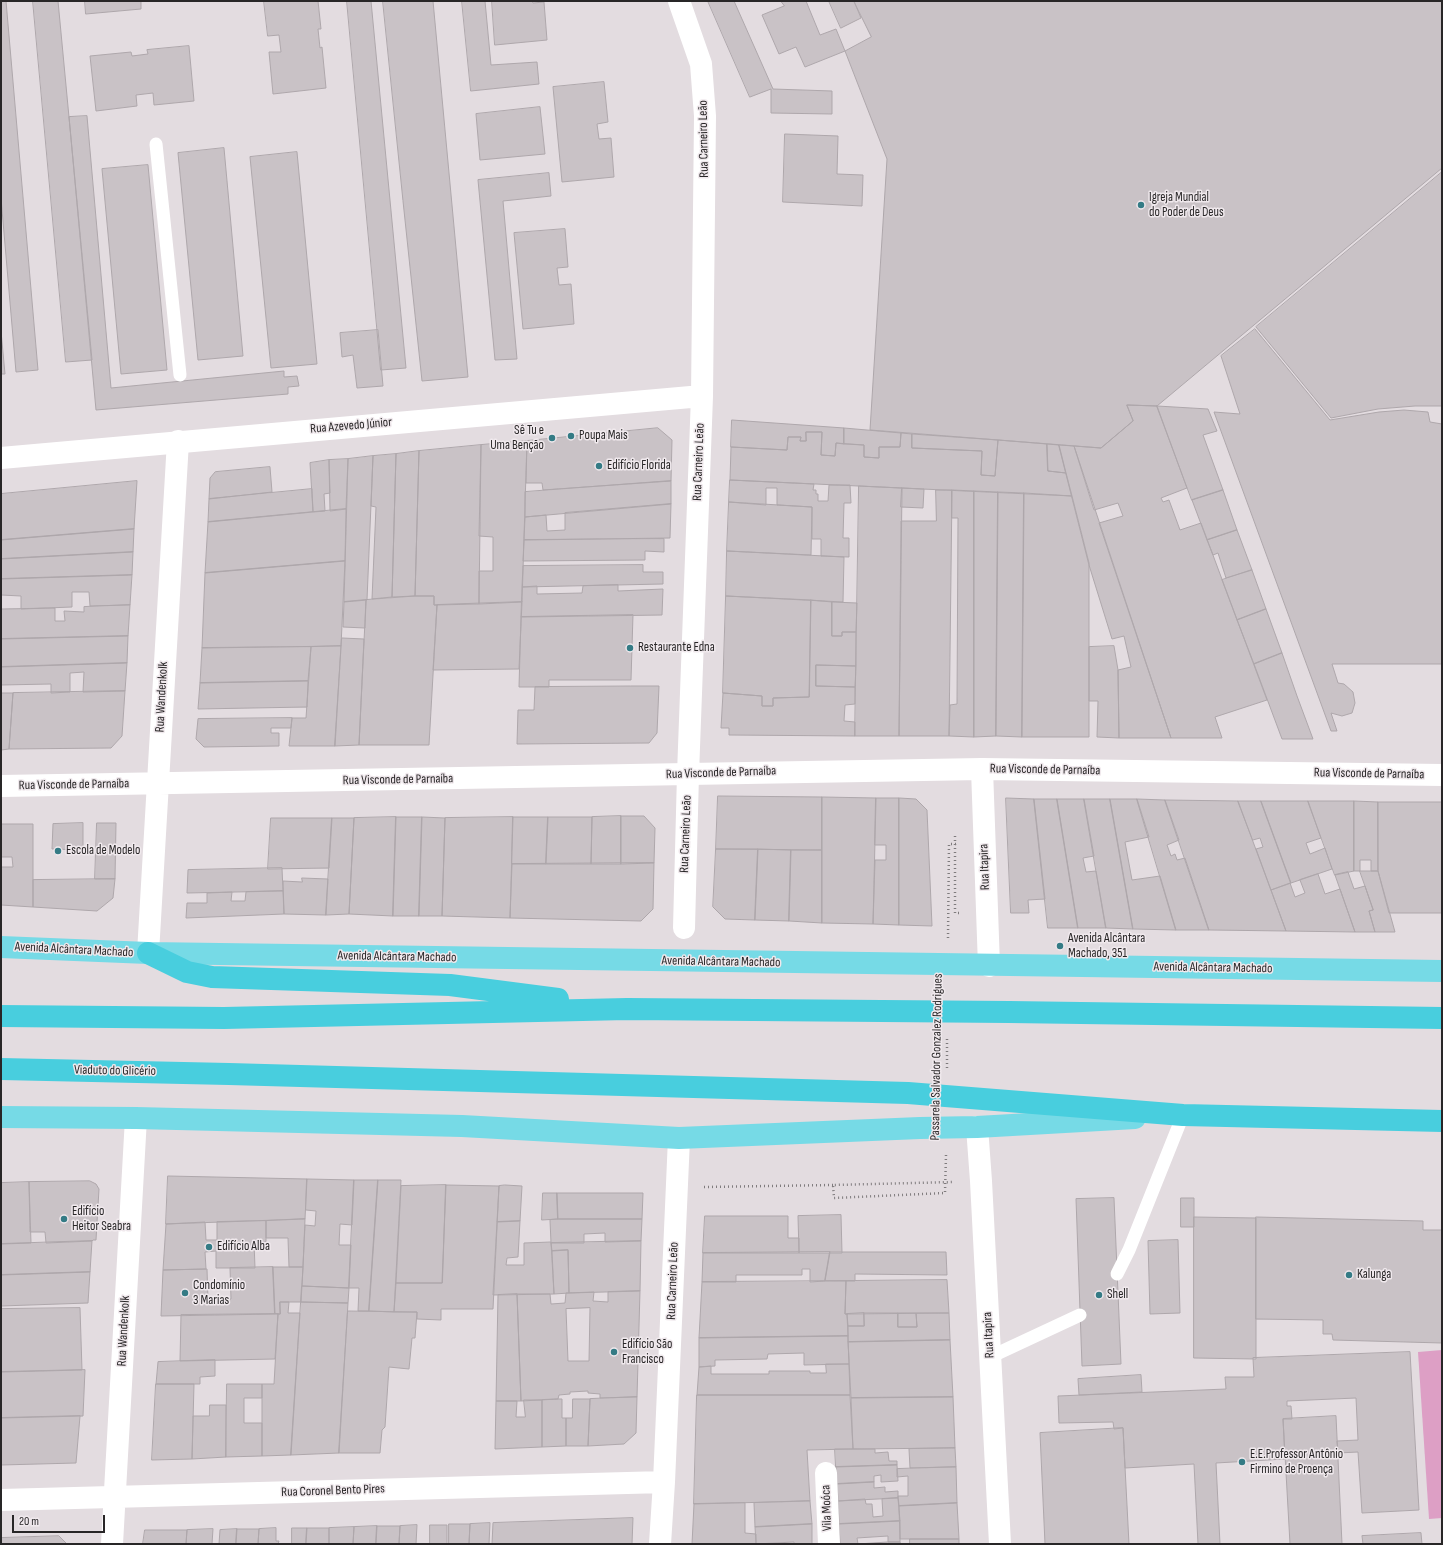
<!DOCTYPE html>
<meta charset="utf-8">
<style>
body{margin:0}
#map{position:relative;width:1443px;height:1545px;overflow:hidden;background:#e3dce0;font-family:"Sofia Sans Condensed",sans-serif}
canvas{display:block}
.frame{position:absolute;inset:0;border:2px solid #282627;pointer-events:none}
.scale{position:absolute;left:12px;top:1515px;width:93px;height:18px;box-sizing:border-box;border:2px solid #282627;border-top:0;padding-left:5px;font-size:12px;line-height:14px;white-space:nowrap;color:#282627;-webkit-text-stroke:3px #f0e9ed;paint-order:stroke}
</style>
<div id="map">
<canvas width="1443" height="1545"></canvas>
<div class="frame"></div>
<div class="scale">20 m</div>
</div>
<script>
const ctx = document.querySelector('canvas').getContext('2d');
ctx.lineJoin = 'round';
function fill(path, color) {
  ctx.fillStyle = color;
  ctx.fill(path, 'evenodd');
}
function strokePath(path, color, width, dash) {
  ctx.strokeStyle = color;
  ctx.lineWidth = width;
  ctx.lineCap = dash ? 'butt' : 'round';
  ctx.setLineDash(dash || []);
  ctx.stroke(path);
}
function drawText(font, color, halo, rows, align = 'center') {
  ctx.font = font + ' "Sofia Sans Condensed",sans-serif';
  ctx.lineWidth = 3;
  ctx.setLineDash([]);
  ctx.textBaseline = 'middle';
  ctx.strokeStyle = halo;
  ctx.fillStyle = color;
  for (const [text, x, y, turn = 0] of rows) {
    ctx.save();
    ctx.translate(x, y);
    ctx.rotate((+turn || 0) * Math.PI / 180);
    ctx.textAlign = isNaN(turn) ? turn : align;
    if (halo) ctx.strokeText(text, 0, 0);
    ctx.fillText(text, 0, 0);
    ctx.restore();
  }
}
const green = new Path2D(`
 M1442,1350v168l-13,1 -11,-167z`);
const building = new Path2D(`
 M1,1h5l32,369 -22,2 -15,-174z
 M33,1h25l34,359 -26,2z
 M85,1h56v8l-55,5z
 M264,1h54l3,28h-3l2,19 2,-1 4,41 -53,6 -4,-42h12l-2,-17 -11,1z
 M347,1h24l35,367 -25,2z
 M383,1h50l35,376 -46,4 -19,-180z
 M462,1h23l6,64 46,-3 2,22 -68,7z
 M492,1h40l1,2 11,-1 3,38 -52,5z
 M708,1h26l39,88 59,2v23l-61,-1v-24l-21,8z
 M781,1h25l14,34 16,-6 9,22 -40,16 -9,-20 -17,7 -17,-39 22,-9z
 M829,1h25l7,17 -20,10z
 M854,1h588v167l-285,238 -30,-1 6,16 -32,27 -231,-18 17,-271 -42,-108 26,-14z
 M189,46l5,55 -40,4 -1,-12 -17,2 1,11 -41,5 -6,-55 41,-4 1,4 16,-2 -1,-4z
 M604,82l4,40 -11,2 2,15 12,-1 3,39 -52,5 -9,-95z
 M540,107l5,47 -65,6 -4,-46z
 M87,116l24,272 173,-17v6l13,-1 2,10 -11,1v7l-192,16 -27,-293z
 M785,134l53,2 -1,38 26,1 -1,31 -79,-4z
 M224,148l19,208 -45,4 -20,-207z
 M297,152l20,212 -46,4 -21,-211z
 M148,165l19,205 -46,4 -19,-205z
 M1442,172v234h-27l-37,3 -47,9 -75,-91z
 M549,173l2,23 -48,5 14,158 -22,1 -17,-180z
 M565,229l3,38 -11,1 2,17 12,-1 3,40 -51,5 -9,-96z
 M1255,329l75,91 49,-8 25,-2 24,2 2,10 12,2v240h-110l6,19 6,1 9,8 2,11 -3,10 -10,3 -11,-3 6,18h-6l-117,-319 26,2 -19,-58z
 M378,330l5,56 -26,2 -4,-33 -11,2 -2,-24z
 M1,331l4,43h-4z
 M1127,405l30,1 30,82 -26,10 2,4 6,-2 11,30 21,-7 66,177 -52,17 7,21h-51l-72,-215 24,-7 -5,-13 -24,7 -20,-64 27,2 32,-27z
 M1157,406l51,3 9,22 -14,4 20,55 -31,10z
 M732,420l112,8v16l-8,-1 -1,13 -14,-1 1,-23h-16v9h-6l1,-4h-13l-1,13 -56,-3z
 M658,428l14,12 -1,41 -128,9 -1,-7h-16l1,-42z
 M844,428l57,5 -1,14h-21v11l-15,-1v-12l-20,-1z
 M806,432h16l-1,23 14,1 1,-13 28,2v12l15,1v-11h21l1,-14 11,1v14l70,3 -1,24 14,1 3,-36 49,4 1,27 18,2 6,23 -342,-16 1,-33 56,3 1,-13h13l-1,4h6z
 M912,434l86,6 -3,36 -14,-1 1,-24 -70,-3z
 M527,441l-5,161 -43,2v-33h14v-34l-14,-1 2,-91z
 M1047,444l12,1 7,28 -18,-2z
 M481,445l-2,159 -45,1v-9h-19l4,-145z
 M1059,445l15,1 97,292h-52l-1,-68 13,-3 -7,-31 -12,3 -23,-74z
 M419,451l-4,145 -23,1 4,-143z
 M396,454l-4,143 -20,2 4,-92 -5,-1 2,-50z
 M373,456l-6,144 -23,2 4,-143z
 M348,459l-2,50 -16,2 -1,-51z
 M329,460l1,33 -6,1 1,17 -12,1 -3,-49z
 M270,467l2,25 -63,7 1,-21 5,-6z
 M730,480l84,4 -1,6h3v4h2v7h10l1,-16h21l1,18h-7l-1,35h6v19l-28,-1v-17h-9v-32l-35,-2v-17h-11v17l-37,-3z
 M137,481l-3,48 -133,11v-46z
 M671,481v23l-146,13v-25z
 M859,486l43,2 -3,248h-44z
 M902,488l22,1 -1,19 -22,-1z
 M312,489l1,23 -105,10 1,-23z
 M936,490h16l-3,246h-50l2,-215h35z
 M952,490l22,1v246l-25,-1 1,-31 7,-1 1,-186h-6z
 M1223,490l14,40 -30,10 -15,-40z
 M974,491l24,1 -2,244 -22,1z
 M998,492l26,1 -2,244 -26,-1z
 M1024,493l48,3 17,67v174h-67z
 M729,502l83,5 -1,48 -84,-4z
 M671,504l-1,34 -146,2 1,-23 21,-2 1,16 18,-1v-17z
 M346,509l-1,52 -140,12 3,-51z
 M134,529l-1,23 -132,7v-19z
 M1237,530l15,40 -26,8 -8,-25 -5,2 -6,-15z
 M664,539v13l-19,-1v9l-122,1 1,-21z
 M727,551l117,6 -1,45 -117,-6z
 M133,552l-1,23 -131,4v-20z
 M345,561l-4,85 -139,2 3,-75z
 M643,565v7h20v12l-141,3 1,-21z
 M1252,570l14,39 -29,11 -15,-40z
 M132,575l-2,30 -40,1 -1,-14h-17v15l-51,2v-13l-20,-1v-16z
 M618,585v6l45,-2 -1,26 -141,2 1,-30 15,-1v8l45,-1 1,-7z
 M415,596h19v9h3l-8,140h-70l7,-145z
 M726,596l85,4 -2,97 -36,1v8h-11v-10l-39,-3z
 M366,600l-1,28 -22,-1 1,-25z
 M811,600l21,2v34h10v-4h14v34l-40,-1v21l39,1v17l-10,1 -1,16 11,1v14l-126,-1v-7h-8l2,-35 39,3v10h11v-8l36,-1z
 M522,602l-3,67 -86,1 4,-65z
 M832,602l25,1 -1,29h-14v4h-10z
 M130,605l-2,31 -127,3v-30l54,-1v13h10l-1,-10 20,1v-5z
 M1266,609l16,44 -28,11 -17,-44z
 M633,615l-2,65h-82v7h-30l2,-70z
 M128,636l-1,27 -126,4v-28z
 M342,638l22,1 -5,106 -24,1z
 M341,646l-6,100h-46l3,-28h14l5,-71z
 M1114,646l4,24 1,68 -22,-1 1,-36h-9v-54z
 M311,647l-3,34 -108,2 2,-35z
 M1282,653l15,43 16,43h-31l-28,-75z
 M127,663l-2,28 -42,1 1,-20 -14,1v19l-19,1v-9l-50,1v-18z
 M816,665l40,1 -1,21 -39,-1z
 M308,681l-1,26 -109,2 2,-26z
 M631,686h28l-2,47 -8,10 -132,1 1,-34h16l1,-23z
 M125,691l-3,45 -11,12 -102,1 4,-56z
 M1,693h12l-4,56 -8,1z
 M292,718l-1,10h-20v5h8v13l-75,1 -8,-8 2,-20z
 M718,796l104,1v53l-106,-1z
 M822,797l54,1 -3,126 -51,-1z
 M876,798h23v127l-26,-1 2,-64h11v-15h-11z
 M899,798l17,1 11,11 5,116 -33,-1z
 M1006,798l28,1 11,100 -17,1 1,13h-18z
 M1034,799h23l21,129h-30z
 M1057,799h27l10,57 -11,2 3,14 10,-1 10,57h-28z
 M1084,799h26l23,130 -27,-1z
 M1110,799h27l12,38 -24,5 7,38 28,-4 16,54 -43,-1z
 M1137,799l28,1 14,40 -12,5 4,11 4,-2 2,6 8,-2 24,72h-33z
 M1165,800l73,1 48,130 -77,-1z
 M1238,801h23l30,82 -20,7 -15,-41 7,-2 -3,-9 -7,2z
 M1261,801h47l13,37 -15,5 4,11 15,-6 7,21 -41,14z
 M1308,801h46v70l-19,4z
 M1354,801l24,1v69h-7v-11h-11v11h-6z
 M1378,802h64v111h-53l-11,-42z
 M621,816v48h-30l1,-47z
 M621,816h23l11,12 -1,35 -33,1z
 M396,817h26l-3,99h-26z
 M396,817l-3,99 -44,-2 5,-96z
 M422,817l23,1 -3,98h-23z
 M513,817h35l-2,47h-34z
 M513,817l-3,101 -68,-2 3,-98z
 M548,817h44l-1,47h-45z
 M271,818h61l-3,50 -61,1z
 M332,818h22l-5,96 -23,1z
 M83,823v27l-31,-1 1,-25z
 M97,823h19l-1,56h-20z
 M1,824h32v83l-32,-2v-38h12l-1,-10h-11z
 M716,849h42l-3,71 -30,-1 -12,-12z
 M758,849l33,1 -2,71 -34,-1z
 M791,850h31v73l-33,-2z
 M654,863l-1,46 -12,12 -131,-3 2,-54z
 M282,868l1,23 -96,2 1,-23z
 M1360,871h18l17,61h-20l-6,-21 4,-1z
 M1348,872l6,17 11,-3 8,24 -4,1 6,21h-20l-20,-57z
 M1318,874l7,20 15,-5 15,43 -69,-1 -15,-41 19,-7 5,14 10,-4 -5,-13z
 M302,878l26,1 -2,36 -42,-1 -1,-33 19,1z
 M115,879l-2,19 -16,13 -64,-4v-27z
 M283,891l1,23 -98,4 1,-15h20v-10l25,-1 -1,9h14l1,-9z
 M168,1176l139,3 -2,40 -139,5z
 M307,1179l47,1 -2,45 -12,-1 -1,21h12l-2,43 -47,-2 3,-61 10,1 1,-15 -10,-1z
 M354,1180h24l-9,131h-11l1,-23h-10z
 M378,1180h23l-7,132 -25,-1z
 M90,1181l6,3 3,5 -3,51h-3l-1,1 -46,2 -1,-11h-15l-1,-50z
 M29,1182l2,61 -30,1v-61z
 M446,1185l-4,98h-46l5,-97z
 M446,1185l53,1 -6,123h-52v11l-24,-1v-7h-23l2,-29h46z
 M505,1185l17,1 -2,35 -23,1 2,-36z
 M543,1193h14l1,26 -16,1z
 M557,1193h86l-1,26h-84z
 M1114,1198l7,166 -39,2 -6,-167z
 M1181,1198h13v29h-13z
 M841,1215l1,38h-43l-1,-37z
 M705,1216h83v22h11v15h-96z
 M1194,1217l62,1v141l-62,-1z
 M1256,1217l167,4v9h19v113l-109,-3 -1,-6h-9v-14l-67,-1z
 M305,1219l-2,48h-14l-1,-29h-22v-17z
 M558,1219h84l-1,22 -36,1v-9l-21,1v9h-33l-1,-23z
 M266,1221v21h-12l1,26h-39v-17l-11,1 1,17 -43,1 3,-46 39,-2 1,18h11v-18z
 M520,1221l-2,36 -11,1 -1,7h18v-22l27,-1 3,52 -61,1 4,-73z
 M1178,1240l2,73 -30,1 -2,-73z
 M92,1241l-2,31 -89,3v-31z
 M641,1241l-1,50 -71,2 -1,-43 -16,1 -1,-8z
 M568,1250l1,43 -15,1 -2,-43z
 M830,1252l-5,29 -15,1v-13h-8v6h-66v7h-34l1,-29z
 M830,1252h116l1,23 -92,-1v7h-30z
 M273,1267h30l-2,35h-21v12h-5z
 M273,1267l2,47 -114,2 2,-46 44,-1 1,31 23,-1 -1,-31z
 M90,1272l-2,31 -87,3v-31z
 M947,1280l2,33 -104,1 1,-33z
 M846,1281l-1,33h2l1,22 -149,2 3,-56z
 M302,1286l47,2 -1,15 -47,-1z
 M640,1291l-3,106 -37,1v-4l-12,-1v-2l-18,1v2l-11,1 -1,4 -37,2 -4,-107h33l1,10 14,-1 1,-10 28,-1 -1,9 15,1v-10zM590,1308l-1,53h-21l-2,-52z
 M517,1294l4,107h-25l2,-106z
 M280,1302h9l-1,11h12l-9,142 -29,1v-72h12l4,-70h2z
 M301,1302l47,1 -9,150 -48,2z
 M80,1308l2,62 -81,2v-63z
 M348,1311l69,1 -2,26h-3l-3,31 -20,-2 -4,60 -3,3 -2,23h-41z
 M864,1313h34v14h19l-1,-14h33l1,27 -102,2v-16h16z
 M864,1313v13h-16l-1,-12z
 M898,1313h18l1,14h-19z
 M278,1314l-3,45 -95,2 1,-46z
 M848,1336l1,28 -45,1v-12l-36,1 -1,5 -52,1v6l-16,1v-29z
 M950,1340l3,57 -102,1 -3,-56z
 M1410,1352l9,158 -57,3 -4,-61 -20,1 -1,-12 21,-1 -2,-42 -69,3v5h4l1,13h-9l2,40 -69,4 4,81h-22l-4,-80 -69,4 -2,-40 -9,1 -1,-7 -54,1 -1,-27 168,-7 -1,-12h29l-1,-19z
 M215,1360v16l-15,1v7h-44l2,-22z
 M826,1364h23l1,31h-153l2,-28 12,-1v8h58v-3h41v2h16z
 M85,1370l-2,46 -82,2v-46z
 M1141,1375l1,17 -63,3 -1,-16z
 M156,1384h38l-2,75 -40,1z
 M227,1384h35v14h-18v25h18v33l-36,1z
 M697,1395h153l3,54 -46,1 3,51 -116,3z
 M637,1397l-1,36 -12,11 -36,2 2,-47z
 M953,1397l2,51 -102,1 -2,-51z
 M558,1399h4v19h4v28l-24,1v-47z
 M573,1399h17l-2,47h-22v-28h6z
 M524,1400h18v47l-47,2 1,-48h21l-1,16h9z
 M210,1405h16v52l-34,2 1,-43h16z
 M80,1416l-4,47 -75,2v-47z
 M1336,1416l6,128h-52l-7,-125z
 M1123,1428l6,116h-84l-5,-111z
 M955,1448l1,19 -46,1 -1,-19z
 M835,1449h40v4l13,-1 1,9h8v4l-61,2z
 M897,1465l1,16 -17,1v-7l-7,1v6l-37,2 -1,-17z
 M956,1467l1,36 -58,3 -1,-10h10v-20l-11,1v-8z
 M874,1482v6l11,-1v5l13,-1v7l-60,3 -1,-17z
 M898,1498l2,23 -61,3 -1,-23 27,-2 1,5h6l1,13 10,-1 -1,-17z
 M810,1501l2,23 -57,3 -1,-24z
 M745,1503v30l11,1v10h-64l2,-40z
 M957,1503l2,36h-59l-1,-33z
 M633,1518l-1,26h-140l1,-21z
 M900,1521v21h-12v-6l-31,2 1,6h-18l-1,-20z
 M490,1523l-1,21h-20l1,-20z
 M449,1524h21l-1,20h-20z
 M812,1524v20h-18v-2l-38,2 -1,-17z
 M417,1525l-1,19h-17l1,-18z
 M430,1525h17v19h-17z
 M377,1526l-1,18h-23l1,-17z
 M377,1526h23l-1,18h-23z
 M354,1527l-1,17h-24v-16z
 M276,1528v13h3l-1,3h-20l1,-15z
 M292,1528h15l-1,16h-14z
 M307,1528h22v16h-23z
 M213,1529l-1,15h-26l1,-14z
 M237,1529h22l-1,15h-22z
 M237,1529l-1,15h-17l1,-14z
 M145,1530h42l-1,14h-43z
 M1421,1533l1,11h-59l-1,-8z
 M59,1536l8,8h-66v-6z
 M910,1539h49v5h-49z
 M888,1542h12l1,2h-43z`);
const path = new Path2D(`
 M955,836v77h4
 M948,938l1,-94h9
 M947,1068v-29
 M946,1155l-1,38 -111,5 -1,-13 120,-3
 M704,1187l129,-2`);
const service = new Path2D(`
 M156,144l24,231
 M1117,1274l12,-24 54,-135
 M990,1357l90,-42`);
const minor = new Path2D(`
 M982,769l7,197
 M1,786l687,-12 -4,154
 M148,953l30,-512
 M977,1127l4,54 19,363
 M826,1473l3,71
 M1,1500l663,-18
 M112,1544l24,-426
 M660,1544l4,-62 15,-344`);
const tertiary = new Path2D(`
 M679,1l22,63 4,52 -3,280 -14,378 294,-5 460,6
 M1,458l701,-62`);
const primary = new Path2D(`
 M1,947l147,6 1294,18
 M1,1117l135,1 326,8 217,12 241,-10 57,-1 158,-9`);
const trunk = new Path2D(`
 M148,953l39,19 25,5 238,8 108,14
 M1,1016l223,2 403,-9 382,3 433,6
 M1,1069l228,5 679,19 275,22 259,6`);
const markers = [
 [1141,205,4,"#347b85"],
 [571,436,4,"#347b85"],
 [552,438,4,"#347b85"],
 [599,466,4,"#347b85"],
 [630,648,4,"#347b85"],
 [58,851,4,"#347b85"],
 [1060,946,4,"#347b85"],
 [64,1219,4,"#347b85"],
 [209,1247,4,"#347b85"],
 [1349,1275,4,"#347b85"],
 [185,1293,4,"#347b85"],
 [1099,1295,4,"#347b85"],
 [614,1352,4,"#347b85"],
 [1242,1462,4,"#347b85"]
];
const streetNames = [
 ["Rua Carneiro Leão",704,139,-91],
 ["Rua Azevedo Júnior",351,426,-5],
 ["Rua Carneiro Leão",699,462,-88],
 ["Rua Wandenkolk",162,697,-87],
 ["Rua Visconde de Parnaíba",1045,770,1],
 ["Rua Visconde de Parnaíba",721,773,-2],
 ["Rua Visconde de Parnaíba",1369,774,1],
 ["Rua Visconde de Parnaíba",398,780,-1],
 ["Rua Visconde de Parnaíba",74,785,-1],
 ["Rua Carneiro Leão",686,834,-88],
 ["Rua Itapira",985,867,-92],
 ["Avenida Alcântara Machado",74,950,3],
 ["Avenida Alcântara Machado",397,957,1],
 ["Avenida Alcântara Machado",721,962,1],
 ["Avenida Alcântara Machado",1213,968,1],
 ["Passarela Salvador Gonzalez Rodrigues",937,1057,-89],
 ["Viaduto do Glicério",115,1071,1],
 ["Rua Carneiro Leão",673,1281,-88],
 ["Rua Wandenkolk",124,1331,-87],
 ["Rua Itapira",989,1335,-93],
 ["Rua Coronel Bento Pires",333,1491,-2],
 ["Vila Moóca",827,1508,-92]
];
const poiNames = [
 ["Igreja Mundial",1149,198],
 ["do Poder de Deus",1149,213],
 ["Sê Tu e",544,431,"right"],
 ["Uma Benção",544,446,"right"],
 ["Poupa Mais",579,436],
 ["Edifício Florida",607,466],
 ["Restaurante Edna",638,648],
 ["Escola de Modelo",66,851],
 ["Avenida Alcântara",1068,939],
 ["Machado, 351",1068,954],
 ["Edifício",72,1212],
 ["Heitor Seabra",72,1227],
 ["Edifício Alba",217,1247],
 ["Kalunga",1357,1275],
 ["Condomínio",193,1286],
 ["3 Marias",193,1301],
 ["Shell",1107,1295],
 ["Edifício São",622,1345],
 ["Francisco",622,1360],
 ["E.E.Professor Antônio",1250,1455],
 ["Firmino de Proença",1250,1470]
];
fill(green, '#dd9fc5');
fill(building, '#c9c2c6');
strokePath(building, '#aea7ab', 1);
strokePath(path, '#7f7b7d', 2.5, [1, 3]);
strokePath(service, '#fff', 13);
strokePath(minor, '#fff', 22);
strokePath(tertiary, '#fff', 22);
strokePath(primary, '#76dae6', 22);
strokePath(trunk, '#48cede', 22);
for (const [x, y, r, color] of markers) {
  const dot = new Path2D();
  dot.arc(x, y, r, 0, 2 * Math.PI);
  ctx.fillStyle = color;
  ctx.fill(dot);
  strokePath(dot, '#f0e9ed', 1.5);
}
drawText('13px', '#282627', '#f0e9ed', streetNames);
drawText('13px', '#282627', '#f0e9ed', poiNames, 'left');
</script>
